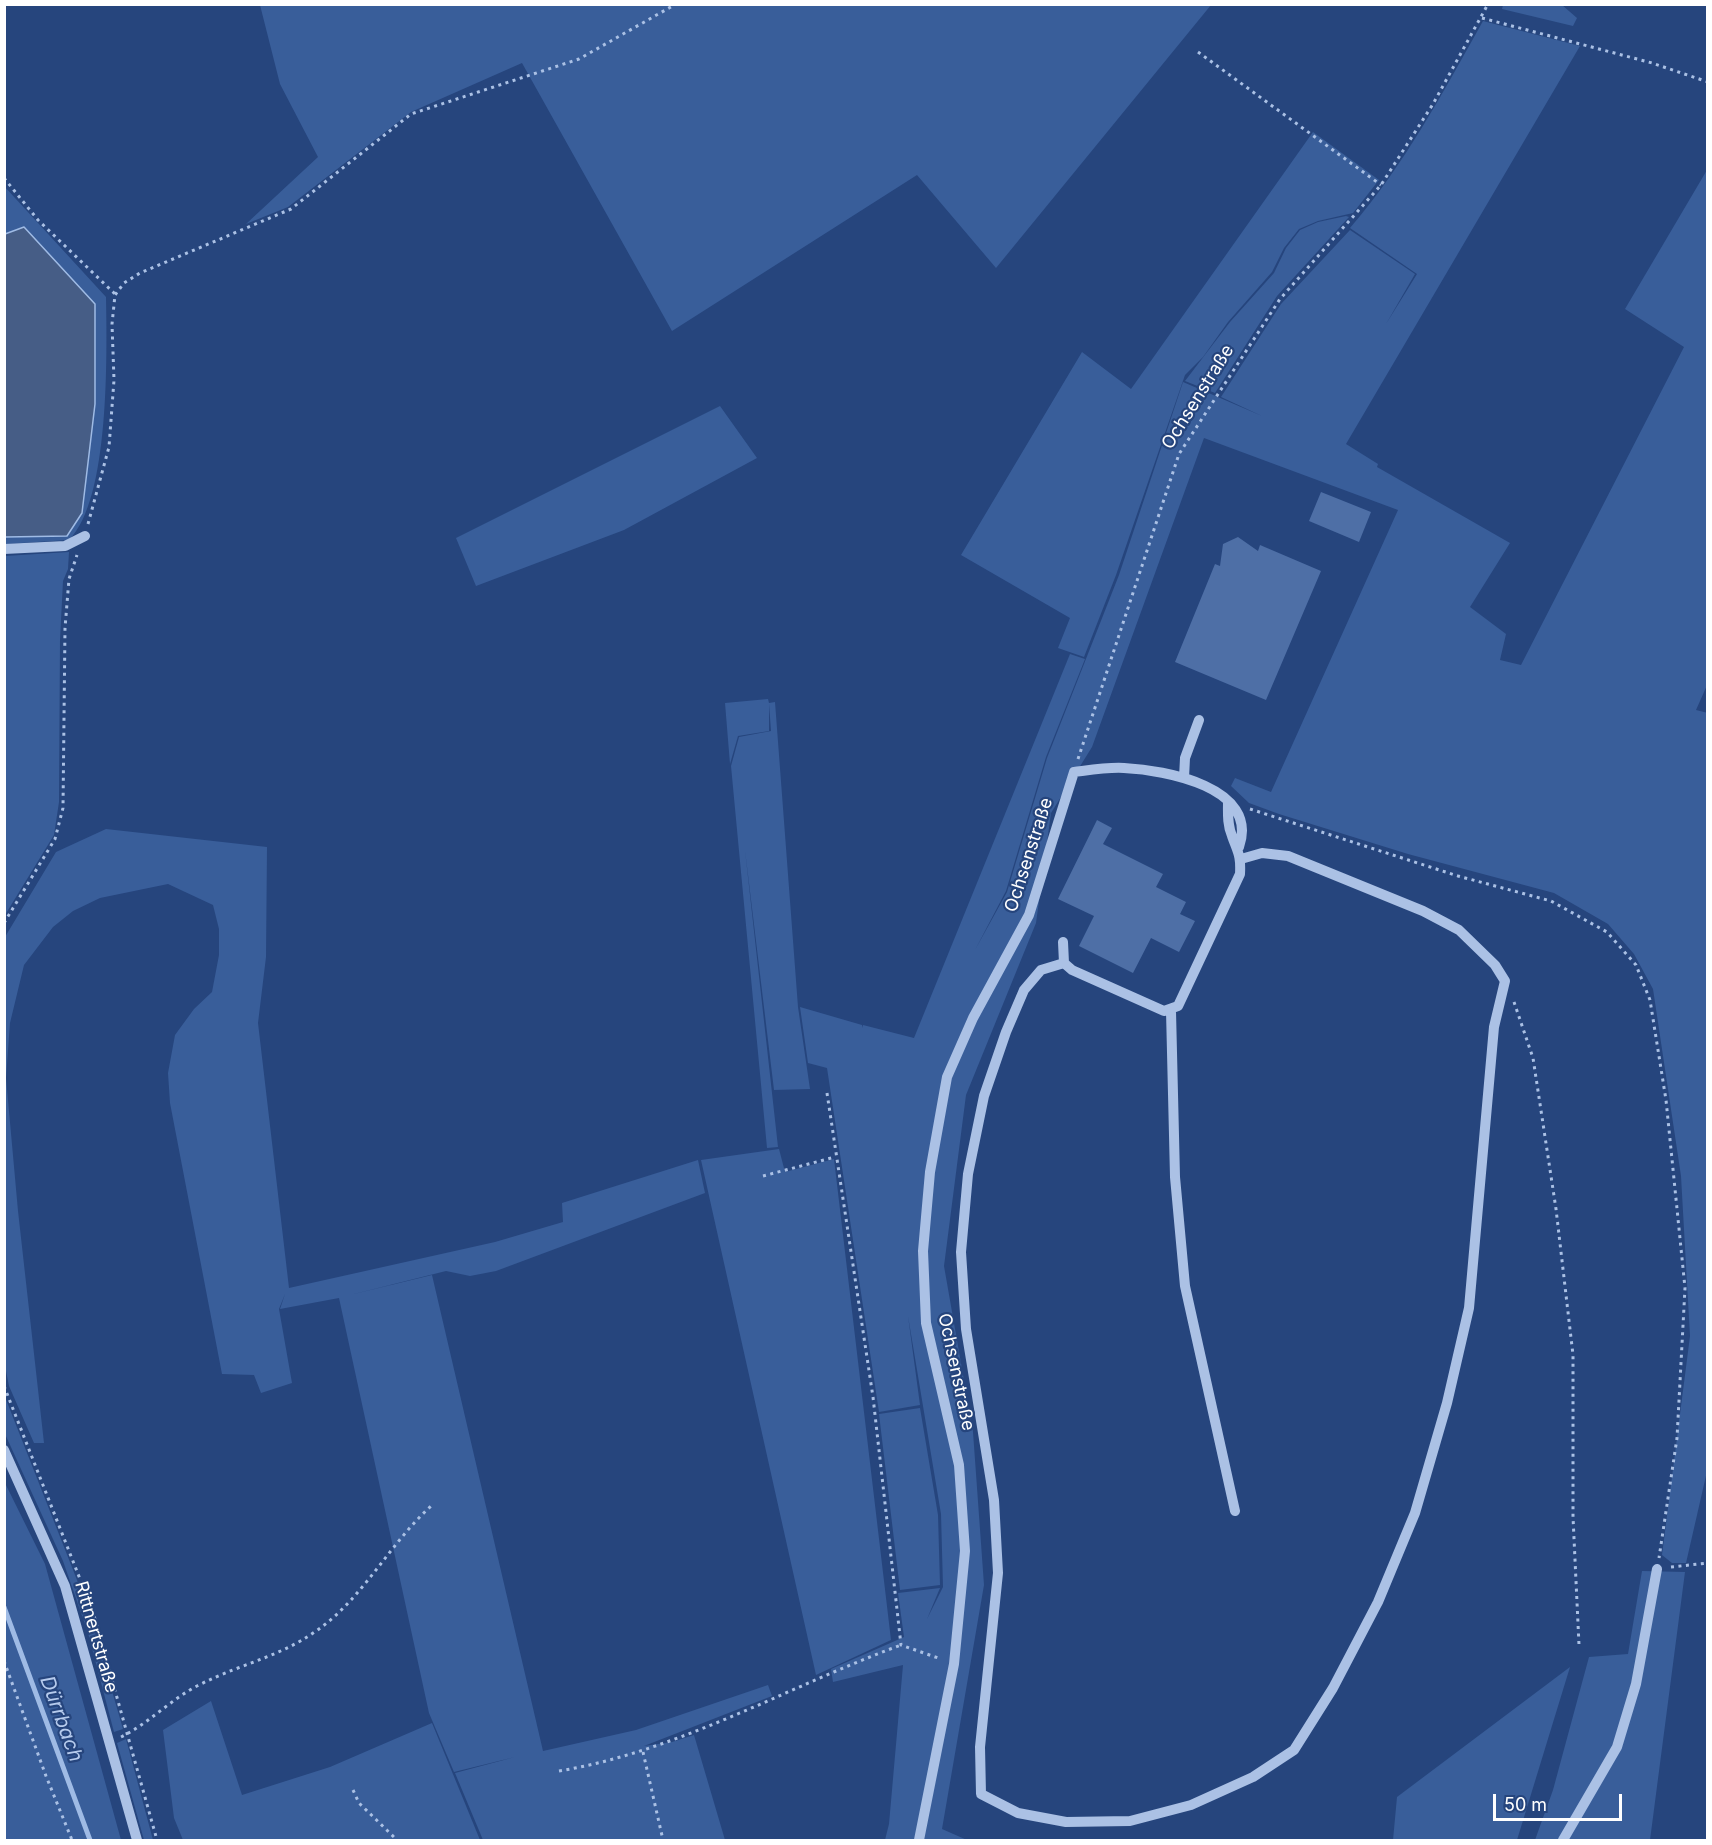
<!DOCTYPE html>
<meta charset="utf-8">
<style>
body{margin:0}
#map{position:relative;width:1712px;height:1845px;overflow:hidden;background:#26457d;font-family:Inter,sans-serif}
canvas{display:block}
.frame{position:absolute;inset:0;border:6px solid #fff;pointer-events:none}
.scale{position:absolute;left:1493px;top:1794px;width:129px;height:27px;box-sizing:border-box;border:3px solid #fff;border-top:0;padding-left:8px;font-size:18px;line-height:21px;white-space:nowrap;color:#fff;-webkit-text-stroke:4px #26457d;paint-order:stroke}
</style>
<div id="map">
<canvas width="1712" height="1845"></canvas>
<div class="frame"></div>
<div class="scale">50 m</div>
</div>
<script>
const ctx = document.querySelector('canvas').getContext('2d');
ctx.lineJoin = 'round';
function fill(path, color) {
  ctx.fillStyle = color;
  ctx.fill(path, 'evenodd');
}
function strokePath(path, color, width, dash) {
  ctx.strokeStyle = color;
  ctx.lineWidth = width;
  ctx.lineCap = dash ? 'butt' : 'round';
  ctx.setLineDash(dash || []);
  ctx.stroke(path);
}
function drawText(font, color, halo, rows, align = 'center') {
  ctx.font = font + ' Inter,sans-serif';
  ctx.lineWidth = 4.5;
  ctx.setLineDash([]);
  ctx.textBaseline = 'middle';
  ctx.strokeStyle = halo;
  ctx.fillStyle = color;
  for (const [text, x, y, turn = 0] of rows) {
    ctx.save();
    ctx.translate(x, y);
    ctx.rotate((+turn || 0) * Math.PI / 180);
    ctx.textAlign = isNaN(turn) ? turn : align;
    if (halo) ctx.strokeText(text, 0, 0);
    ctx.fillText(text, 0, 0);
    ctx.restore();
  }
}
const green = new Path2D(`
 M260,5v-1l951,1 -215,263 -79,-93 -245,156 -150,-268 -111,49 -123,95 -42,17 72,-67 -38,-73z
 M1503,5h59l15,13 -4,8 -71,-17z
 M1483,21l97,25 -234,398 32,20 -1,3 133,76 -40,64 36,27 -6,26 21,5 163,-318 -59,-38 82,-139 1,513 -12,27 12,3v754l-22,96h-14l-10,-8 28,-219 -9,-160 -28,-187 -19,-35 -26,-30 -54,-31 -146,-39 -129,-40 -30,-11 -18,-17 4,-8 36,14 127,-282 -194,-72 -112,309 -41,66 -15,110 -70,172 -22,171 29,166 11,153 -42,244 25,11h-82l4,-16 14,-159 -70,17 -2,-13 73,-32 -6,-44 42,-5 -13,31 16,-32 -2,-73 -33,-198 12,89 -41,7 -52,-344 -19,-5 -8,-56 62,18 1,3v-3l51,13 156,-384 15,5 -39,98 -40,134 -31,59 32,-58 40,-134 72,-183 64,-193 79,34 -41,-19 60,-93 69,-74 65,44 -29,50 31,-50 -67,-46c55,-64 92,-134 133,-207z
 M1313,132l66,48 -26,33 -35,8 -19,8 -15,19 -12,24 -44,50 -25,35 -18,18 -69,200 -32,82 -26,-9 12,-30 -109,-63 121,-203 49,37z
 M4,186l102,111c1,57 4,203 -37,243l-64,4z
 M1346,216l3,1 -72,79 -62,97 -30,-12 45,-59 44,-49 12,-25 14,-18 18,-8z
 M720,406l37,52 -133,72 -148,56 -20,-48z
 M69,552l-1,17 -5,12 -3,59 -1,162 -5,33 -49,80v-359z
 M768,699l1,4 6,-1 23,305 12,82 -36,1 -29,-240 33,297 -11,1 -36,-382 8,-29 32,-6 -2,-27v27l-31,5 -8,28 -5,-61z
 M106,829l161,18 -1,110 -8,66 31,265 206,-46 68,-20 -1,-19 136,-43 7,33 -209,78 -26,5 -24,-5 -96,24 82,-20 111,476 93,-21 132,-45 4,11 -128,50 28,-4 22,-7 31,105h-242l-28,-67 60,-16 -61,15 -25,-59 -90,-415 -59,11 5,-15 -6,15 13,74 -31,10 -7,-18 -32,-1 -52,-271 -2,-30 7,-38 19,-26 18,-17 7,-37v-26l-6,-24 -45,-21 -68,14 -27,13 -20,16 -29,38 -14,58 -4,55 12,133 26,232h-10l-25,-57 -4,-20v-429l51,-85z
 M779,1149l6,23 49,-13 57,481 -75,35 -115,-515z
 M5,1397l83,211 35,121 -9,3 -26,-99 -25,-72 -58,-127z
 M920,1408l18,107 2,70 -40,5 -21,-176z
 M4,1481l41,83 76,276h-116z
 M1642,1571l43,1 -35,268h-115l18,-50 36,-133 39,-3z
 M1570,1667l-53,173h-124l4,-43z
 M211,1701l31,94 88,-28 102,-44 48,117h-297l-9,-22 -11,-88z
 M126,1739l27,101h-9l-27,-97z`);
const water = new Path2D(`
 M24,227l71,77v100l-13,109 -15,23 -62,1v-303z`);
const stream = new Path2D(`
 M4,1607l86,233`);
const building = new Path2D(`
 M1321,492l50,20 -12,30 -50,-21z
 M1238,537l20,14 2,-6 61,26 -55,129 -91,-38 40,-98 5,2 3,-22z
 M1097,820l15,8 -9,16 60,30 -7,13 30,15 -6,12 15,7 -16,31 -28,-14 -18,35 -54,-27 15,-30 -36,-17z`);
const path = new Path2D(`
 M1482,18l170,45 56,19
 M1198,52l183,133
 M4,178l34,42 77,74
 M88,524l21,-77 5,-67 -2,-56 3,-29 9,-12 16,-10 151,-64 120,-95 168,-55 97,-55
 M1078,759l101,-305 101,-155 101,-114 52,-81 55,-100
 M1250,809l208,67 93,25 56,31 29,33 14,35 16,100 19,188 -8,150 -18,120
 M4,923l51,-84 8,-31 2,-180 4,-49 8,-24
 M1514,1002l19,56 23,151 17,146v162l6,128
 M827,1093l46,304 28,248 40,14
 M763,1176l72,-19
 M4,1386l89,226 64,228
 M1671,1567l37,-4
 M4,1661l42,115 26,64
 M121,1737c27,-13 49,-37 76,-51 50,-26 92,-29 138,-70 36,-33 60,-77 96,-110
 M643,1752l20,88
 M559,1771c120,-20 228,-84 342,-126
 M353,1790l6,13 38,37`);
const minor = new Path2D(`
 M4,549l61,-3 20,-10
 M1184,778l1,-20 14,-38
 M1063,942l1,21 8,7 92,41 14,-5 62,-132c1,-19 -2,-21 -8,-38 -5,-11 -4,-24 -4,-35
 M1064,963l-23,7 -17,20 -18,42 -22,64 -16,78 -7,78 5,77 28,171 4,73 -18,174 1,47 37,19 48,9 64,-1 61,-16 62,-28 41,-27 39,-62 45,-86 37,-89 32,-110 22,-95 25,-281 11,-46 -10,-16 -36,-35 -36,-19 -135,-55 -26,-3 -21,6
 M1171,1011l4,166 10,109 50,225
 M4,1450l61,136 72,254
 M919,1840l35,-176 11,-113 -6,-86 -33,-142 -3,-72 7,-79 17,-95 26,-59 56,-103 45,-143c16,-2 34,-5 50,-4 41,2 136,19 115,79
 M1563,1840l54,-93 19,-63 21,-115`);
const streetNames = [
 ["Ochsenstraße",1198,397,-58],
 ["Ochsenstraße",1029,855,-72],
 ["Ochsenstraße",956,1372,78],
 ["Rittnertstraße",96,1637,74]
];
const waterNames = [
 ["Dürrbach",61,1719,70]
];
fill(green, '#395e9a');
fill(water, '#465d86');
strokePath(water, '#9fbbe5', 1.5);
strokePath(stream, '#9fbbe5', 5);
fill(building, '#4e6fa6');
strokePath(path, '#abc1e5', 3, [3, 4.5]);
strokePath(minor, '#abc1e5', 10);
drawText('18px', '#fff', '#26457d', streetNames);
drawText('italic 20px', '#b6cbed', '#26457d', waterNames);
</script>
